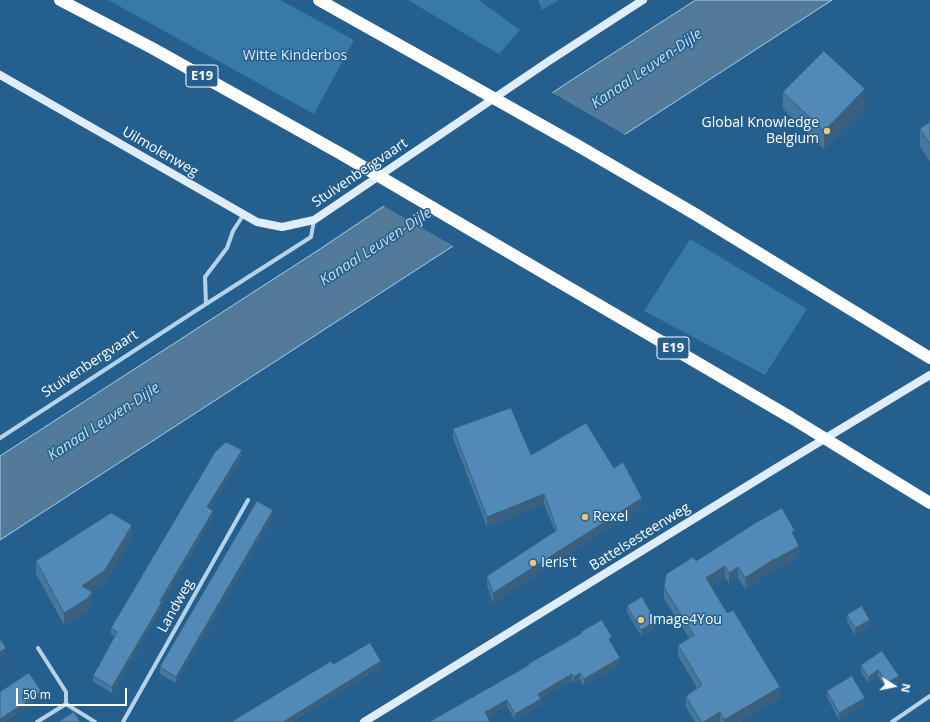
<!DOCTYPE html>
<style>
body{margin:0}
#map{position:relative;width:930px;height:722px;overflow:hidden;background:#255f8d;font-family:"Open Sans",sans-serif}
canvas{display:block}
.north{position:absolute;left:874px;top:666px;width:40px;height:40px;-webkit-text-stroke:3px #255f8d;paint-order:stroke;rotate:100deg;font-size:11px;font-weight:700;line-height:16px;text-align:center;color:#fff}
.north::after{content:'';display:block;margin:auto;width:14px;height:18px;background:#fff;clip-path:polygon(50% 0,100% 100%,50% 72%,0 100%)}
.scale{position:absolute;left:16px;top:688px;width:111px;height:18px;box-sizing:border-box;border:2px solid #fff;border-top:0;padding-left:5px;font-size:12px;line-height:14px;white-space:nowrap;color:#fff;-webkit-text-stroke:3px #255f8d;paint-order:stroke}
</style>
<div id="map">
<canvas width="930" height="722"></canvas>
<div class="north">N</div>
<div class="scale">50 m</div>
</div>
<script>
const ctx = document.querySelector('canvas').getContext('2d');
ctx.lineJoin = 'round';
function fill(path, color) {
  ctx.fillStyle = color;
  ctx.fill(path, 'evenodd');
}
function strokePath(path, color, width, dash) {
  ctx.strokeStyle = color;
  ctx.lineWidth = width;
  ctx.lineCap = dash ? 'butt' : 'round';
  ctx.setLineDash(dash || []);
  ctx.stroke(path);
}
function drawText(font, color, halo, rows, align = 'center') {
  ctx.font = font + ' "Open Sans",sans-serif';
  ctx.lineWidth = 3;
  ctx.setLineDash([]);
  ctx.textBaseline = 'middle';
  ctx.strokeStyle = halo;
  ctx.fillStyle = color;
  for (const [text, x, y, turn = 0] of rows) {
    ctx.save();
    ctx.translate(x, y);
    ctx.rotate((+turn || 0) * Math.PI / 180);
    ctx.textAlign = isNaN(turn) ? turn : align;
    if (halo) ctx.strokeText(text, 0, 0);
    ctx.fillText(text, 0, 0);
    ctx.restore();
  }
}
const green = new Path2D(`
 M108,0h172l74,40 -40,74z
 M408,0h71l41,30 -21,24z
 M538,0h21l-17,10z
 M690,239l117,70 -42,66 -121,-64z`);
const water = new Path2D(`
 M696,0h136l-832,540v-84l320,-207 247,-166z`);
const pier = new Path2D(`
 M551,92l76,44 -172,111 -73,-42z`);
const street = new Path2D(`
 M206,304l-1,-27 22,-29 6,-17 11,-17
 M0,438l206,-134 105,-67 3,-17
 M38,648l28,44v12
 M37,722l29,-18 29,18
 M123,722l125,-222
 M892,722l38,-26`);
const secondary = new Path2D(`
 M0,75l257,147 25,5 32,-7 235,-159 94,-61
 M364,722l414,-255 152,-92`);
const highway = new Path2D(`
 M60,0l92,48 191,107
 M319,0l139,78
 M575,144l120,70 235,144
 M556,280l234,137
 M868,465l62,38`);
const highwayBridge = new Path2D(`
 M458,78l117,66
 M343,155l213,125
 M790,417l78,48`);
const wall = new Path2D(`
 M783,92l82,15 -41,42 -41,-40z
 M930,122v40l-10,-16v-17z
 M453,429l78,26 83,13 28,39 -149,96 -6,-18v-9l68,-45 -11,-27 -57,23 -34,-89z
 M242,457l-32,52 3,8 -51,87v4l-50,85 -19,-11v-6l22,-39 -4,-3v-6z
 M273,517l-97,166 -16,-9v-7z
 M132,537l-27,46 -14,9 1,13 -4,6 -24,14 -28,-51v-13z
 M795,538l4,19 -25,14v-1l-29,19 -7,-11 -9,6 -4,-7 -14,9 69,112 -40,24h-45l-9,-15v-11l11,-8 -19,-32v-11l11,-7 -25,-39v-11l32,-27z
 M627,606l29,21 -15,9 -14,-24z
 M847,615l23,11 -15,9 -8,-14z
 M581,632l31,11 8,21 -36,22 -4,-6 -6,3 -2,-3 -31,18v7l-26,15 -8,-14 -78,16 99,-56v-2l53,-30z
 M882,651l17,31 -12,8 -9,-14 -10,7 -7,-11v-7z
 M827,691l38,14 -26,15 -12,-23z`);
const shadedWall = new Path2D(`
 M865,89v18l-41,42v-18z
 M242,450v7l-35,57v-7z
 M544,494v10l-57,23v-10z
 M642,498v9l-149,96v-10z
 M273,510v7l-97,166v-6z
 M213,511v6l-51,87v4l-50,85v-6l48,-86z
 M132,525v12l-27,46 -23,15v-12z
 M795,531v11l-3,-10z
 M799,546v11l-25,14v-11z
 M774,559v11l-29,19v-11z
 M725,566v11l-19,12v-11z
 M738,567v11l-9,6v-11z
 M92,592v13l-4,6 -24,14v-12z
 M870,620v6l-15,9v-7z
 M656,621v6l-15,9v-6z
 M612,637v6l-3,-4z
 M6,648v6l-6,4v-6z
 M620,658v6l-36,22v-7z
 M381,661v7l-88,54h-10z
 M878,670v6l-10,7v-6z
 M580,673v7l-6,3v-6z
 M572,674v6l-34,20v-6z
 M899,676v6l-12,8v-7z
 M780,687v11l-40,24h-16v-2z
 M42,692v6l-37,24h-5v-3z
 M865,698v7l-26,15v-7z
 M541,699v6l-26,15v-6z
 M507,700v6l-22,13v-7z
 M720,712v10h-17z`);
const building = new Path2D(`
 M824,51l41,38 -41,42 -41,-39z
 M930,122v22l-10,-15z
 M511,408l20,47 55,-32 28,45 9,-6 19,36 -149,95 -6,-17 70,-46 -13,-36 -57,23 -34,-88z
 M226,442l16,8 -35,57 6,4 -53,90 2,1 -50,85 -19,-11 24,-44 -6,-4 104,-176z
 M257,501l16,9 -97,167 -16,-10z
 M782,508l13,23 -3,1 7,14 -25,14v-1l-29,19 -7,-11 -9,6 -4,-7 -19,12 21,35 6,-3 47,77 -56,33 -4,-8 -17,10h-2l-15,-26 16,-11 -24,-40 16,-10 -30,-47 2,-14 27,-17 3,4 56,-36z
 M111,513l21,12 -27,45 -23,16 10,6 -4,6 -24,15 -28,-52z
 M642,597l14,24 -15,9 -14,-24z
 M862,606l8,14 -15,8 -8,-13z
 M602,620l10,17 -3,2 11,19 -36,21 -4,-6 -6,4 -2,-3 -34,20 3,5 -26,15 -8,-14 -22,12 5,10h-61l100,-57 -1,-1 54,-31 -1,-1z
 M0,638l6,10 -6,4z
 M370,643l11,18 -98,61h-52l100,-61 2,3z
 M882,651l17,25 -12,7 -9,-13 -10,7 -7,-12z
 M29,673l13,19 -42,27v-27z
 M852,676l13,22 -26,15 -12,-22z
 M74,712l6,10h-22z`);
const markers = [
 [827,131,4,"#f5c278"],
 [585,517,4,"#f5c278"],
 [533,563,4,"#f5c278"],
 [641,620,4,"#f5c278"]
];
const shields = [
 [202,76,32],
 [673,348,32]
];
const shieldNames = [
 ["E19",202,76],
 ["E19",673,348]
];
const parkNames = [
 ["Witte Kinderbos",295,56]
];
const poiNames = [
 ["Global Knowledge",819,123,"right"],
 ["Belgium",819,139,"right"],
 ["Rexel",593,517],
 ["Ieris't",541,563],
 ["Image4You",649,620]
];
const streetNames = [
 ["Uilmolenweg",160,152,30],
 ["Stuivenbergvaart",360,173,-34],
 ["Stuivenbergvaart",90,364,-33],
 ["Battelsesteenweg",640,537,-32],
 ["Landweg",176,606,-61]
];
const waterNames = [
 ["Kanaal Leuven-Dijle",647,69,-34],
 ["Kanaal Leuven-Dijle",376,247,-33],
 ["Kanaal Leuven-Dijle",104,422,-33]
];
fill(green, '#3979aa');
fill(water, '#527b9a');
strokePath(water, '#a9d0ec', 1);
fill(pier, '#255f8d');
strokePath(street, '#b4d3eb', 4);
strokePath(secondary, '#dfedf9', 8);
strokePath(highway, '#fff', 12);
strokePath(highwayBridge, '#fff', 12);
fill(wall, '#46779d');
fill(shadedWall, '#39617f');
fill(building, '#518ab6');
strokePath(building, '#39617f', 1);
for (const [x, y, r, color] of markers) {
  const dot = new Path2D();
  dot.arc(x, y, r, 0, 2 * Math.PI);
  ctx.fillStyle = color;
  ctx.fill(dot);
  strokePath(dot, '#255f8d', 1.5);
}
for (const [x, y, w] of shields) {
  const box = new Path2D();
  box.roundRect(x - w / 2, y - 11, w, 22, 3);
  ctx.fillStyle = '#255f8d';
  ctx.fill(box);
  strokePath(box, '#fff', 1);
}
drawText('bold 13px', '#fff', null, shieldNames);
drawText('14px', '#d9ebf8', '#255f8d', parkNames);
drawText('14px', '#fff', '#255f8d', poiNames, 'left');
drawText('14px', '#fff', '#255f8d', streetNames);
drawText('italic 15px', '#c0ddf2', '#255f8d', waterNames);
</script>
